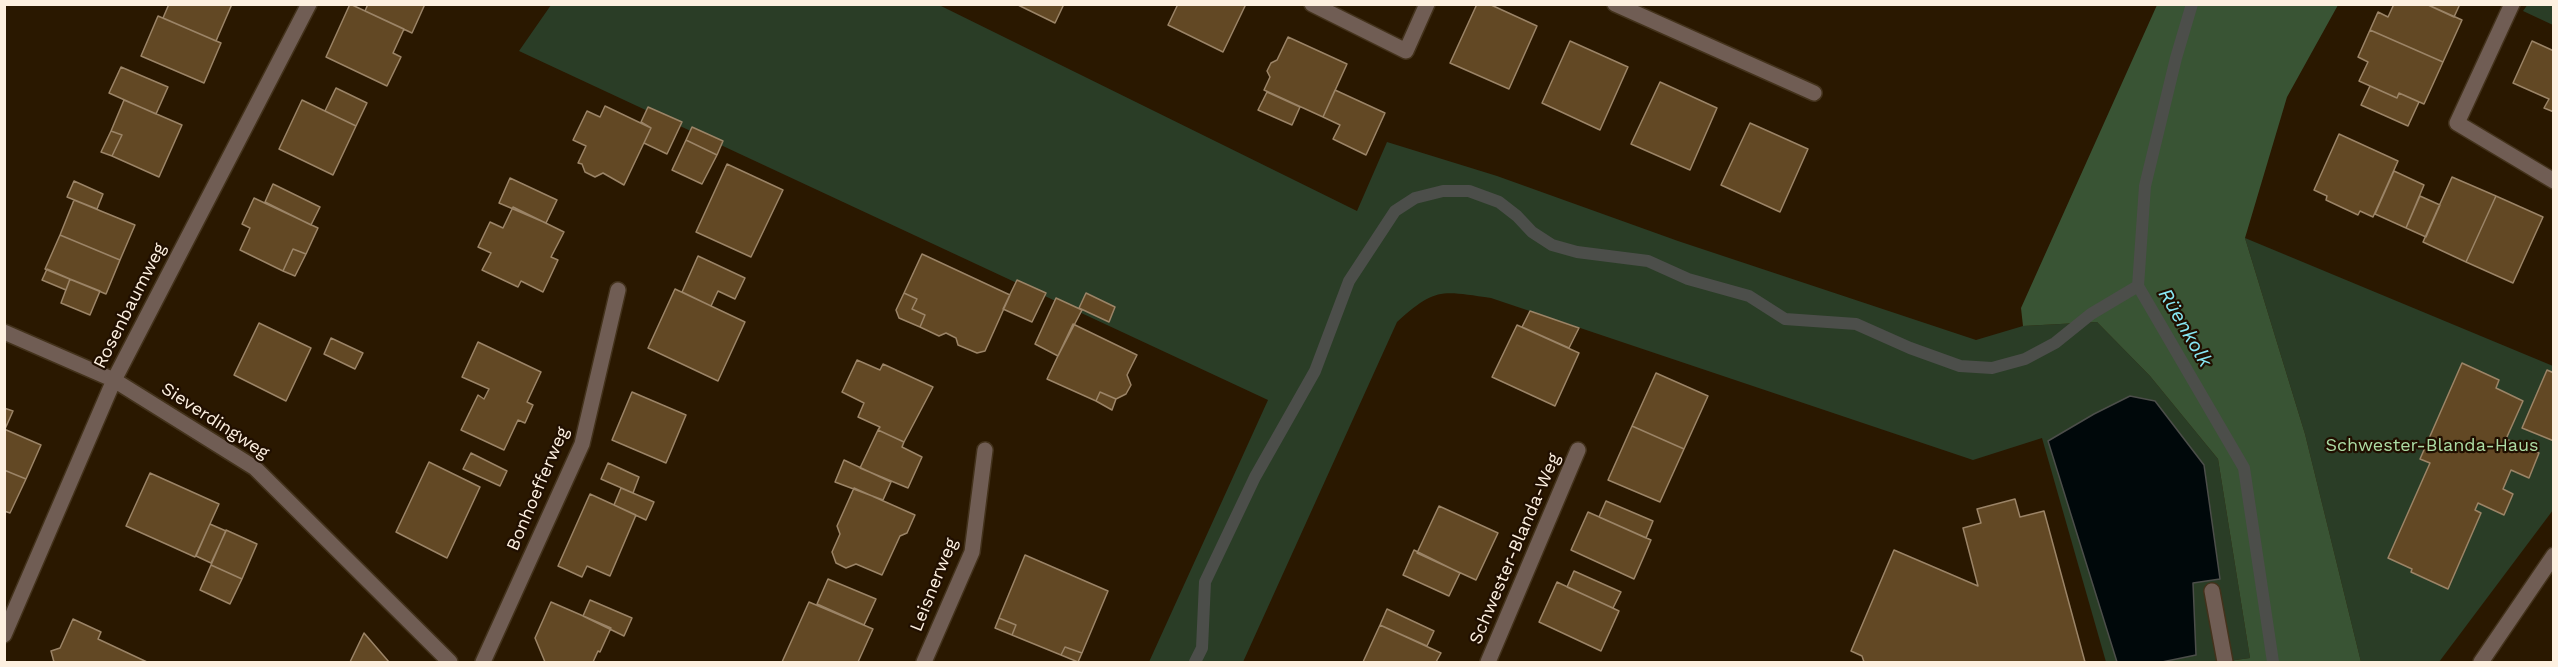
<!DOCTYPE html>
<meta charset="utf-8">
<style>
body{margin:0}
#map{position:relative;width:2558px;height:667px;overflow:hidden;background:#2a1800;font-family:"Work Sans",sans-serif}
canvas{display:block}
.frame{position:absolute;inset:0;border:6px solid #fdf0e0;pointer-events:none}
</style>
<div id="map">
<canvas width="2558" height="667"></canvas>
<div class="frame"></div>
</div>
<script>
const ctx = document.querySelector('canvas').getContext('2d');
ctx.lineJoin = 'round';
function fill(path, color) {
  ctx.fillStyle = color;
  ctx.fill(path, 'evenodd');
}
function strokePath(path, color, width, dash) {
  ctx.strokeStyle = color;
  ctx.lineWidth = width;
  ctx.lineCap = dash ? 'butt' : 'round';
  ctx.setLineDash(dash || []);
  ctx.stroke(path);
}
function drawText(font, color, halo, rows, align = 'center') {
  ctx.font = font + ' "Work Sans",sans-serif';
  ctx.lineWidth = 4.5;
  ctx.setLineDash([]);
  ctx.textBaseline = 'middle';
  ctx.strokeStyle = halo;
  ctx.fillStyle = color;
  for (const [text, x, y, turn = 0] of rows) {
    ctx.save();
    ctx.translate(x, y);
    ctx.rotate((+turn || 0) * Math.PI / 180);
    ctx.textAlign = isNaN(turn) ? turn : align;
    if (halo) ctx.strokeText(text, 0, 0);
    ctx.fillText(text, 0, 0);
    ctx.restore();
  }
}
const green = new Path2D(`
 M2528,4l25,1v20l-30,-14z
 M551,5h388l418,206 30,-69 110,34 181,65 298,99 47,-14 74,-4 53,54 68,83 32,199 -29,4h-115l-64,-224 -69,22 -482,-162c-50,-7 -55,-11 -94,24l-154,340h-94l119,-262 -749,-349z
 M2245,238l308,128v144l-114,152h-78l-56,-228z`);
const forest = new Path2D(`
 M2157,5h181l-51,92 -42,141 60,196 56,228h-140l29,-4 -32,-199 -68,-83 -53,-54 -74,4 -2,-18z`);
const water = new Path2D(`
 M2130,396l25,5 49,64 16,114 -27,4 3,72 -34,7h-45l-69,-221 46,-27z`);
const stream = new Path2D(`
 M2192,4l-16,54 -31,128 -7,100 106,182 29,194
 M1195,662l7,-14 3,-66 50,-105 60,-106 34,-90 46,-70 20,-13 28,-7h26l30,11 18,14 15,16 20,13 25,7 71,9 40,18 61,17 36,23 71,5 54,24 50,18 32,2 33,-9 30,-16 36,-29 47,-28`);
const building = new Path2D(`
 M169,4h63l-16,37 -53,-23z
 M350,4l54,25 -11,24 8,4 -14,29 -61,-29z
 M368,4h57l-13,29 -47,-22z
 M1016,4h48l-9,19z
 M1178,4h68l-23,48 -55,-27z
 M1477,4h12l48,22 -28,63 -59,-26z
 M2394,4h32l36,16 -19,42 -73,-32 8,-18 10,5z
 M2426,4h34l-6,13z
 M158,16l63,27 -17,40 -63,-27z
 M2370,30l73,32 -19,42 -25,-11 -2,5 -38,-17 9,-19 -10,-5z
 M1288,37l59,27 -24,53 -59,-27 6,-13 -3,-6 4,-8 6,-3z
 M1570,41l58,26 -28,63 -58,-27z
 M2532,41l22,10v61l-10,-4 5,-9 -36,-16z
 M121,67l47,20 -12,27 -47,-21z
 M1660,82l57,26 -27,62 -59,-26z
 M2370,86l27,12 2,-5 20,9 -11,24 -47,-21z
 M336,88l31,15 -11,23 -31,-15z
 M1335,90l50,23 -19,42 -33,-16 7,-14 -17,-8z
 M1267,92l33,15 -8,18 -34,-15z
 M124,100l58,25 -23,52 -47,-21 10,-21 -11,-4z
 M302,100l54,26 -23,49 -54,-26z
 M605,106l46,22 -27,57 -21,-12 -8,4 -10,-5 -3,-8 -4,-1 8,-17 -13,-6 14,-29 13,6z
 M648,107l34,15 -15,32 -23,-11 7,-15 -10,-6z
 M1750,123l58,26 -28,63 -59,-27z
 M692,127l31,14 -6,14 -31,-15z
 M111,131l11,4 -10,21 -11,-4z
 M2339,134l59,27 -25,56 -13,-6 -2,4 -32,-15 1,-4 -13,-6z
 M686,140l31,15 -15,29 -30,-14z
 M727,164l56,26 -32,67 -55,-25z
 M2394,171l30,14 -18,43 -31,-14z
 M2452,177l44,19 -30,66 -43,-20z
 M510,178l47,22 -11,23 -47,-20z
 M74,181l29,13 -6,15 -30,-12z
 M273,184l47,23 -9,18 -46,-23z
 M2420,196l20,9 -14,32 -20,-9z
 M2496,196l47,21 -30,66 -47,-21z
 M254,198l64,30 -12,26 -13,-5 -10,22 -43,-21 10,-22 -8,-4z
 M74,200l61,25 -15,35 -60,-25z
 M513,207l51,25 -13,25 7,3 -15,32 -22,-11 -3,6 -36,-17 9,-17 -13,-6 12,-25 13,6z
 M60,235l60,25 -14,34 -61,-25z
 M293,249l13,5 -11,22 -12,-5z
 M922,254l88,41 -25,56 -8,2 -19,-8 -2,-7 -10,-5 -7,3 -19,-9 5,-12 -13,-6 5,-10 -13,-6z
 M698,256l47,22 -10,21 -17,-8 -7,15 -29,-14z
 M47,269l23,10 -4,11 -24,-10z
 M70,279l30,12 -10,24 -29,-12z
 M1017,280l29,13 -14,29 -29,-13z
 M675,289l70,33 -27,59 -70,-33z
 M904,293l13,6 -5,10 13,6 -5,12 -21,-9 -3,-8z
 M1086,293l29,14 -6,15 -30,-14z
 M1056,298l26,12 -24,46 -23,-12z
 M1530,311l49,17 -10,20 -47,-21z
 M259,323l52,25 -25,53 -52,-26z
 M1073,324l64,31 -10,20 4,10 -5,9 -10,5 -16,-7 -4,9 -49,-22z
 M1517,325l62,28 -24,53 -63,-29z
 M331,338l32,15 -8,16 -31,-15z
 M478,342l63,30 -14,30 6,3 -8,18 -7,-3 -14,30 -43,-20 17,-35 6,4 5,-10 -27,-12z
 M857,360l23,10 3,-6 50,23 -29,55 -26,-12 2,-3 -22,-10 6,-14 -22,-11z
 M2462,363l37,17 -3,8 27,13 -17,38 33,14 -10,25 -18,-8 -8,19 10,5 -9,21 -26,-12 -3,7 6,3 -33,76 -37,-17 1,-3 -24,-11 42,-95 -10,-4z
 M2547,370l7,3v68l-32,-13z
 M1656,373l52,23 -24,53 -52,-23z
 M632,392l54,23 -20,48 -54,-23z
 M1100,392l16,7 -4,11 -16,-9z
 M4,408l9,3 -8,18h-1z
 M1632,426l52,23 -24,53 -52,-22z
 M4,429l37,16 -15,34 -22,-9z
 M878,430l26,12 -2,5 20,10 -14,31 -48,-20z
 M471,453l36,18 -7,15 -37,-17z
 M844,460l47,22 -8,18 -48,-18z
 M429,462l51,25 -33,71 -51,-26z
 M608,463l31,14 -6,16 -32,-14z
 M4,470l22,9 -16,34 -6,-2z
 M150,473l69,31 -24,53 -69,-31z
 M621,488l33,14 -8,18 -32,-15z
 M854,488l61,27 -8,18 -7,3 -18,39 -26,-11 -10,4 -10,-5 -4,-11 8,-18 -3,-8z
 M590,494l46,21 -26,61 -23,-10 -5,11 -24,-11z
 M2015,499l5,18 24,-6 41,151h-221l-2,-6 -11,-5 43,-101 84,36 -15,-58 18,-5 -4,-14z
 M1606,501l47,20 -7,17 -47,-21z
 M1439,506l59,27 -22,47 -59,-27z
 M1588,512l63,28 -17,39 -63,-29z
 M210,524l16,7 -15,32 -15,-7z
 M226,530l31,14 -15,35 -31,-14z
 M1414,550l46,23 -11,23 -46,-21z
 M1025,555l83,36 -26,62 -17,-6 -4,8 -49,-20 4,-10 -17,-7z
 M211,565l31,14 -12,25 -30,-14z
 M1574,571l47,21 -8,16 -46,-21z
 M828,579l48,20 -12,26 -47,-21z
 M1557,582l62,29 -18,40 -62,-29z
 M590,600l42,18 -8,18 -41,-20z
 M551,602l60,26 -11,24 -2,-1 -5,11h-48l-10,-24z
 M809,602l64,27 -15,33h-76z
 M1387,609l47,22 -7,15 -47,-21z
 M999,618l17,7 -4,10 -17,-7z
 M73,619l28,13 -3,7 49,23h-93l-3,-11 9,-3z
 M1380,625l61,28 -5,9h-73z
 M364,633l25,29h-39z
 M1065,647l17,6 -4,9 -17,-7z`);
const service = new Path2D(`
 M2212,591l13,71`);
const minor = new Path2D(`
 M1312,4l94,47 21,-47
 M1615,4l199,89
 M2512,4l-55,119 97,58
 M4,332l110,48 141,88 195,194
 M4,635l110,-255 195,-376
 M483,662l99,-218 36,-154
 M924,662l48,-110 13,-102
 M1488,662l90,-212
 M2481,662l73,-107`);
const streetNames = [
 ["Rosenbaumweg",130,306,-63],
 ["Sieverdingweg",215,421,33],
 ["Bonhoefferweg",538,489,-67],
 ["Schwester-Blanda-Weg",1515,549,-67],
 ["Leisnerweg",934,585,-68]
];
const parkNames = [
 ["Schwester-Blanda-Haus",2432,446]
];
const waterNames = [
 ["Rüenkolk",2185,328,60]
];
fill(green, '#2a3d26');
fill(forest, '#395434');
fill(water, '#00080a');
strokePath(water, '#4c4e4a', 1.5);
strokePath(stream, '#4c4e4a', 12);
fill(building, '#624824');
strokePath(building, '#9b8467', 1.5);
strokePath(service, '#43321b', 18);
strokePath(minor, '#43321b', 18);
strokePath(service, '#705d54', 15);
strokePath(minor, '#705d54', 15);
drawText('18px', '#fdf0e0', '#200f00', streetNames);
drawText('18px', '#acdca4', '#200f00', parkNames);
drawText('italic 20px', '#87e7f4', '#200f00', waterNames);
</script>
